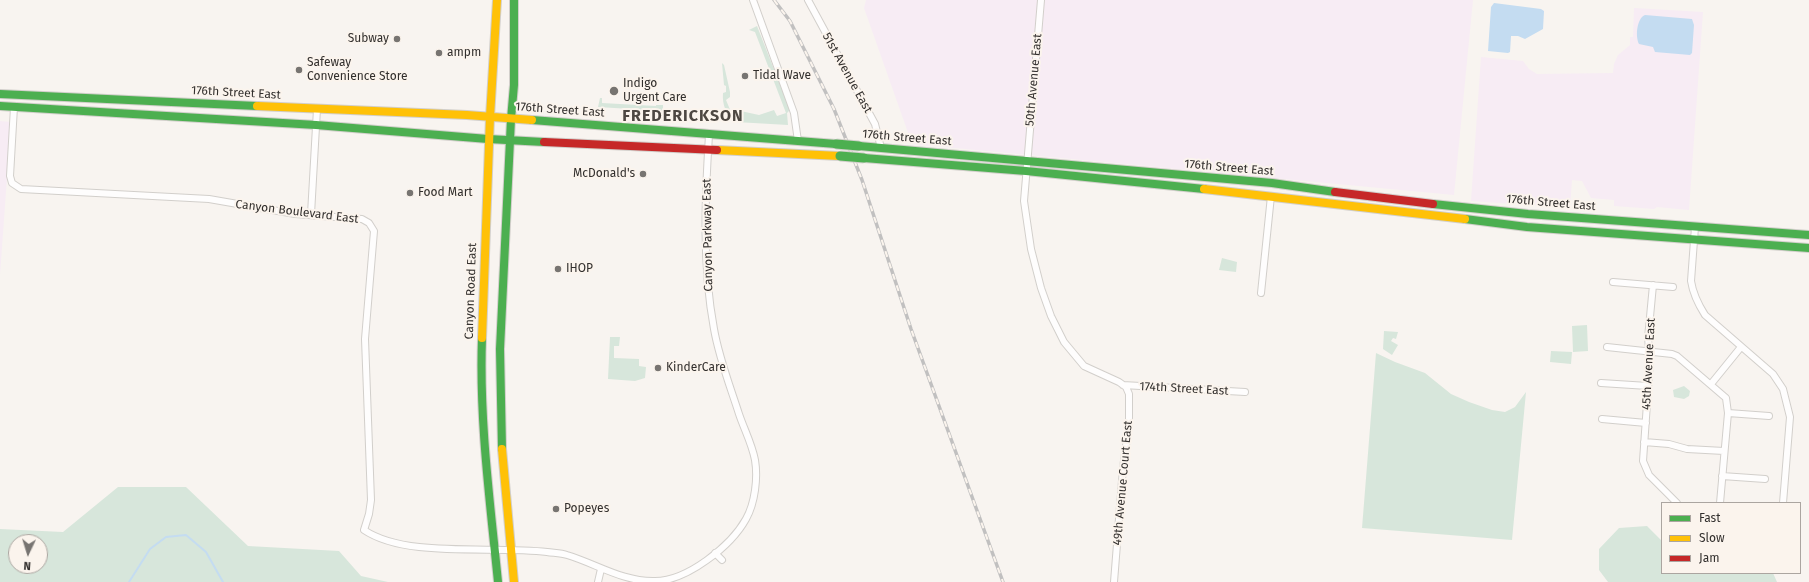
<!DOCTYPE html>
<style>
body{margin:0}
#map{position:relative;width:1809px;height:582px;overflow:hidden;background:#f8f4f0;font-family:"Fira Sans",sans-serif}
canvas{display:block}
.legend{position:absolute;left:1661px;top:502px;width:140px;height:72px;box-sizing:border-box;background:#fbf4ed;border:1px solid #aba5a0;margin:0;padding:5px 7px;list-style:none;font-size:12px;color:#322f2d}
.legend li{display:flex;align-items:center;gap:8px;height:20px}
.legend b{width:20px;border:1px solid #aba5a0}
.north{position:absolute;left:8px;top:534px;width:40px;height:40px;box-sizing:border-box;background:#fbf4ed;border:1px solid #aba5a0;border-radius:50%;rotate:184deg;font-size:11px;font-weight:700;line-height:16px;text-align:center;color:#322f2d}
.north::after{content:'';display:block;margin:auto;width:14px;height:18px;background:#777471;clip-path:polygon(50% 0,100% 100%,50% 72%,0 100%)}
</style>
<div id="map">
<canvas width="1809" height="582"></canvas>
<ul class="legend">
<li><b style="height:5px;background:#4caf50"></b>Fast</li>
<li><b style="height:5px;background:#ffc107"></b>Slow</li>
<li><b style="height:5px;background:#c62828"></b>Jam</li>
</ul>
<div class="north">N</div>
</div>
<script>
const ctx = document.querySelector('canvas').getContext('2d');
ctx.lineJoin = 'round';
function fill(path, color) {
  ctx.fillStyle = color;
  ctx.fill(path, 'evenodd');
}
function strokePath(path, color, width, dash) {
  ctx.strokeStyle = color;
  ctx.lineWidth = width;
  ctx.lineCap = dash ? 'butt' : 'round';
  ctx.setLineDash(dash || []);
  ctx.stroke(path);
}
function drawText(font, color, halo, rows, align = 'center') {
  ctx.font = font + ' "Fira Sans",sans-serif';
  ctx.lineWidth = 4;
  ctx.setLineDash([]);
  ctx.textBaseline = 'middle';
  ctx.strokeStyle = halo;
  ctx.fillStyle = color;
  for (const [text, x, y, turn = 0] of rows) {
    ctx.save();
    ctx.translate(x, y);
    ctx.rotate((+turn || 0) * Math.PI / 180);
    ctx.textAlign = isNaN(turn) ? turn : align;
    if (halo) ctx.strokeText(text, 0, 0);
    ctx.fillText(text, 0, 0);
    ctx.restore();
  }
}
const industrial = new Path2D(`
 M866,0h607l-19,195 -542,-51 -48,-136z
 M1634,8l69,4 -14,198 -32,-3 -3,2 -40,-3v-6l-23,-2 -9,-17 -10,-1 -2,28 -99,-7 10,-144 42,4 6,8 8,5 76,-1 1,-9 4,-9 12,-10v-8h3z
 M0,121l11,1 -11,153z`);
const green = new Path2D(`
 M757,26l33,84 -3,3 1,12 -52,-3c-10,-7 -14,-17 -13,-29l3,-1v-6l-2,-1 -2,-22 2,2 6,27v5l-4,3 5,12 5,-2 23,5 15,-5 3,6 9,-3 -31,-81 -6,-2z
 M600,98h2v5l54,3v-1h7v6l-65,-4z
 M1222,258l15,4 -1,10 -17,-2z
 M1587,325l1,26 -15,1 -1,-26z
 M1384,331l14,1 -2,7 -3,-1 -2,3 7,4 -6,10 -9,-6z
 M610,337h10l-1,9h-5v12l25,1v7l7,1 -1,11 -10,3 -27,-2z
 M1551,351l21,1 -1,12 -21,-2z
 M1376,353l19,9 30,11 26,21 18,8 23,8 13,2 10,-5 11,-15 -14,148 -150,-12z
 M1684,386l6,5 -1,5 -5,3 -10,-2 -1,-7z
 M118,487h68l62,59 91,5 22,25 27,6h-388v-53l63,3zM16,542h24v24h-24z
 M1647,526l15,15v32h111l4,9h-169l-9,-12v-21l20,-21z`);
const water = new Path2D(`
 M1494,3l47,6 3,2 -1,18 -18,10 -7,-3h-7l-1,16 -2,1 -20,-2 3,-44z
 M1645,15l47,4 2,6 -2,28 -2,2 -35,-3 -2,-5 -14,-3c-4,-8 -2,-26 6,-29z`);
const stream = new Path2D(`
 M129,582l21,-33 16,-12 20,-2 20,17 17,30`);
const street = new Path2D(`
 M753,0l41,113 4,28
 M808,0l67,124 6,24
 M1041,0l-17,201 7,48 10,39 10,28 13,26 20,24 35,16 7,5 3,7v30l-6,44 -9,114
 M14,107l-4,69 2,7 9,6 188,10 86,15 67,5 7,4 5,8 -9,108 6,161 -2,14 -5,16c43,29 130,15 183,22 6,1 14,1 20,3 30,9 56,27 88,26 32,0 76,-35 91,-62 9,-16 12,-41 9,-59 -3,-16 -11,-31 -16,-46 -9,-28 -20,-56 -25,-85 -12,-64 -9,-130 -5,-194
 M311,214l6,-105
 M1695,227l-4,54c2,13 7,23 14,34l68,59 10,15 7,28 -7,86
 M1613,282l60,5
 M1653,285l-5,53 2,22 -7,101 6,14 28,28
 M1261,293l10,-97
 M1607,347l65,7 5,2 49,42 2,15 -8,90
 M1601,383l47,3
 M1711,384l30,-37
 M1123,385l122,7
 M1728,413l41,3
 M1602,419l44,4
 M1644,442l25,2 18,5 37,2
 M1722,476l43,3
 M715,553l7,7
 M598,582l3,-13`);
const fast = new Path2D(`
 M0,94l257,12
 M0,106l316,19 172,14 56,3
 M511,119l3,-34v-85
 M532,120l304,24
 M859,146l413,37 63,9
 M864,158l162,13 178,18
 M1433,204l95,10 281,21
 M1465,219l62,8 282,21
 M482,338c-3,81 8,163 16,244
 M502,449l-2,-100 11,-230`);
const slow = new Path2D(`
 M257,106l210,9 65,5
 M490,117l7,-117
 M717,150l123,6
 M1204,189l261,30
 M482,338l8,-221
 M502,449l12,133`);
const jam = new Path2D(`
 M544,142l173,8
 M1335,192l98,12`);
const rail = new Path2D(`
 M774,0l16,21 44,88 28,71 49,149 92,253`);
const fastBridge = new Path2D(`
 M836,144l23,2
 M840,156l24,2`);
const markers = [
 [397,39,4,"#777471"],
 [439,53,4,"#777471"],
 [299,70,4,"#777471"],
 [745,76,4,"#777471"],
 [614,91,5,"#777471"],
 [643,174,4,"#777471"],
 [410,193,4,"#777471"],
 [558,269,4,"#777471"],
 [658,368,4,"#777471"],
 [556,509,4,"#777471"]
];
const poiNames = [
 ["Subway",389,39,"right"],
 ["ampm",447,53],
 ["Safeway",307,63],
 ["Convenience Store",307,77],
 ["Tidal Wave",753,76],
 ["Indigo",623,84],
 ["Urgent Care",623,98],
 ["McDonald's",635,174,"right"],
 ["Food Mart",418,193],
 ["IHOP",566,269],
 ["KinderCare",666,368],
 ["Popeyes",564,509]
];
const streetNames = [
 ["51st Avenue East",847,73,61],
 ["50th Avenue East",1034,80,-85],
 ["176th Street East",236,93,3],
 ["176th Street East",560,110,4],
 ["176th Street East",907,138,5],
 ["176th Street East",1229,168,5],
 ["176th Street East",1551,203,5],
 ["Canyon Boulevard East",297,212,7],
 ["Canyon Parkway East",708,235,-91],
 ["Canyon Road East",471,291,-88],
 ["45th Avenue East",1649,364,-87],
 ["174th Street East",1184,389,3],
 ["49th Avenue Court East",1123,483,-85]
];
const districtNames = [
 ["FREDERICKSON",683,117]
];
fill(industrial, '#f7ecf4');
fill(green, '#d7e6db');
fill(water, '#c4dcf1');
strokePath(stream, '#c4dcf1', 2);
strokePath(street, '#d2cfcb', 8);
strokePath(fast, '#d2cfcb', 10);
strokePath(slow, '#d2cfcb', 10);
strokePath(jam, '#d2cfcb', 10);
strokePath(street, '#fefdfd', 6);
strokePath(fast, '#4caf50', 8);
strokePath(slow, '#ffc107', 8);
strokePath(jam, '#c62828', 8);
strokePath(rail, '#c1c0c0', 3.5);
strokePath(rail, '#fbf4ed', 2, [6]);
strokePath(fastBridge, '#d2cfcb', 11, []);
strokePath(fastBridge, '#4caf50', 9);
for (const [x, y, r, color] of markers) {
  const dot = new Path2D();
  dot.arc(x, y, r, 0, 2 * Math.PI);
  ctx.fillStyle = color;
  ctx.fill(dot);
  strokePath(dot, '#fbf4ed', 1.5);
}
drawText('12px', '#322f2d', '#fbf4ed', poiNames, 'left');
drawText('12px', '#322f2d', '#fbf4ed', streetNames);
ctx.letterSpacing = '1px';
drawText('bold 16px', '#4d4742', '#fbf4ed', districtNames);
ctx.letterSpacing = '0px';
</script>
